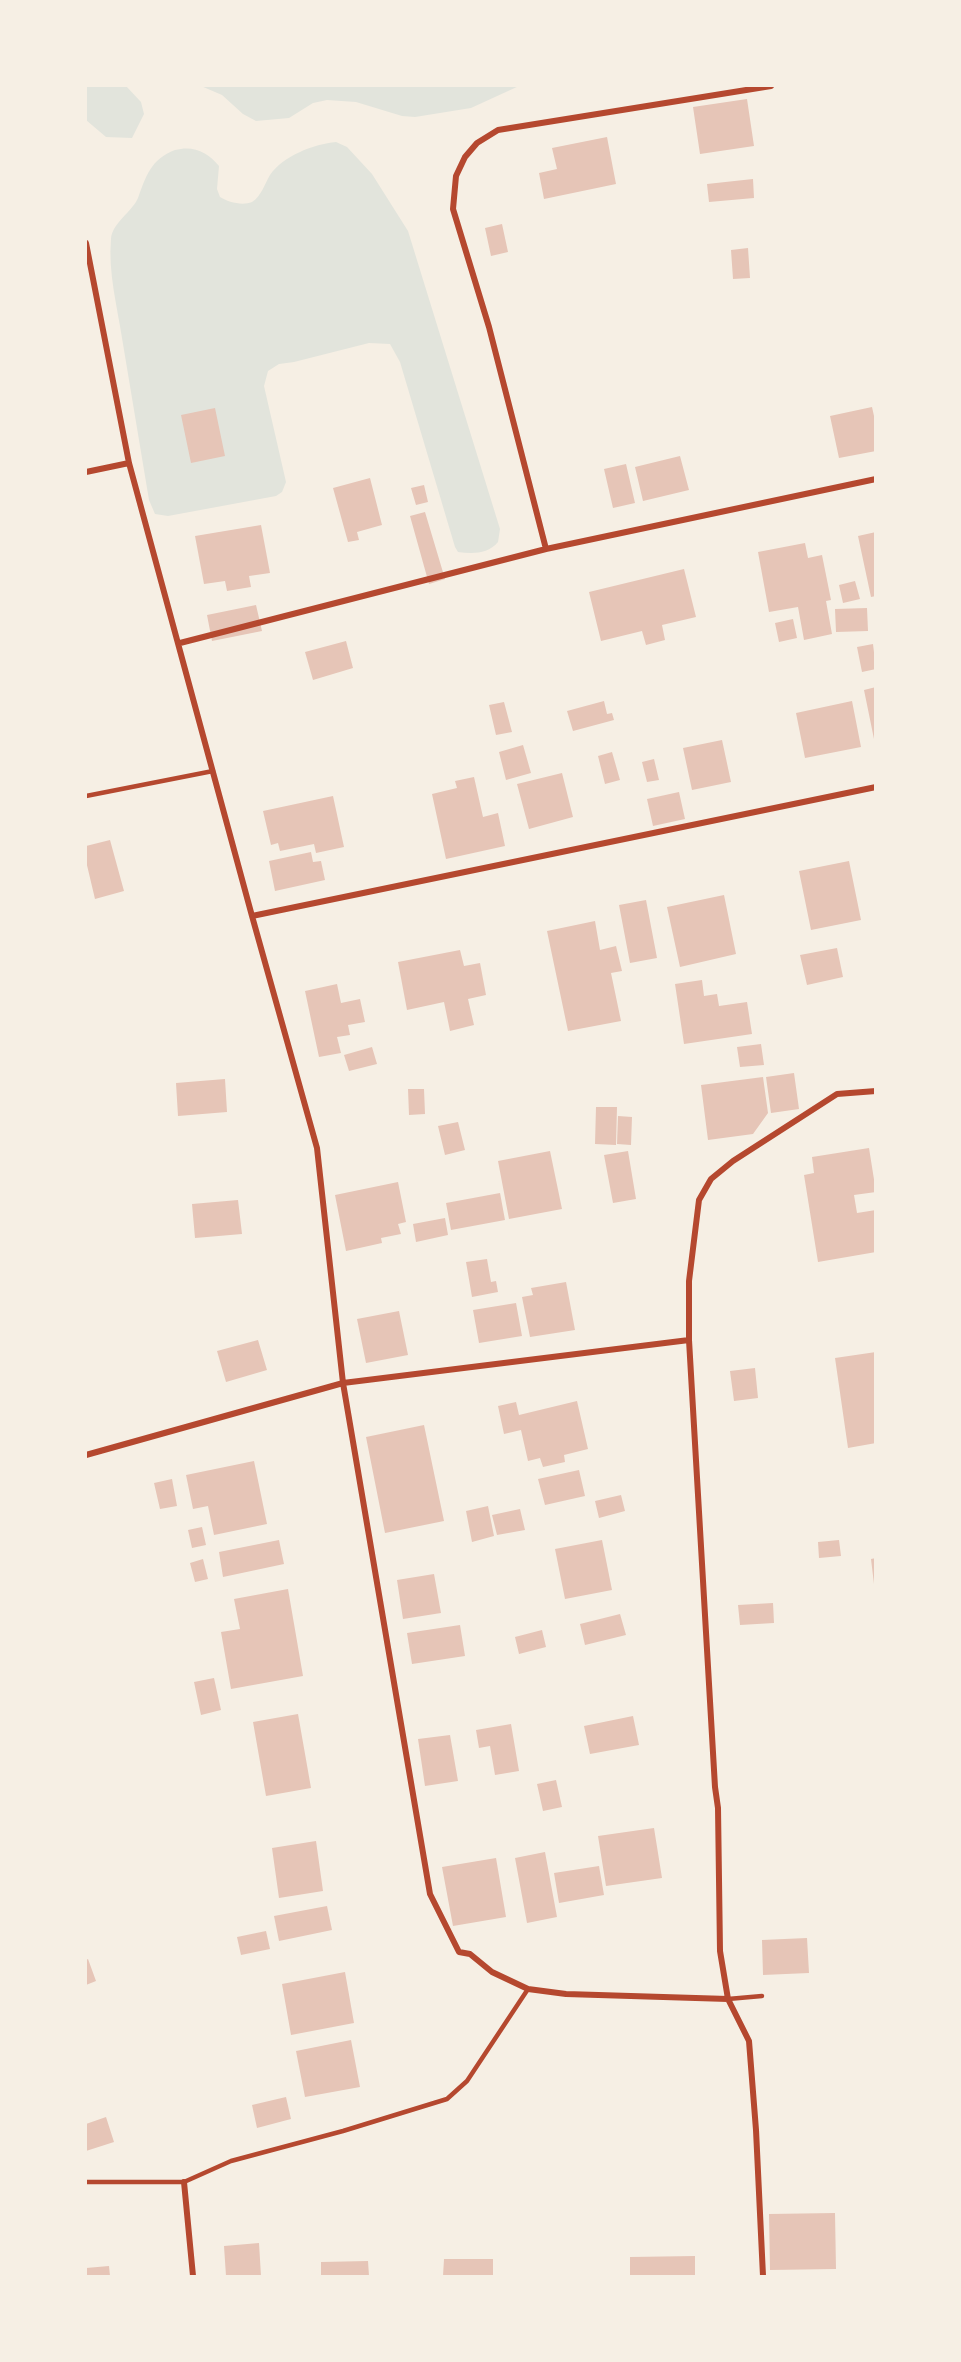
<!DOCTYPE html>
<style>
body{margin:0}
#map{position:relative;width:961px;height:2362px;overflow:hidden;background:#f6efe4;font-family:Mulish,sans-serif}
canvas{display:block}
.frame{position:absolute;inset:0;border:87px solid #f6efe4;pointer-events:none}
</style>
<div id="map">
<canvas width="961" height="2362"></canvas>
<div class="frame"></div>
</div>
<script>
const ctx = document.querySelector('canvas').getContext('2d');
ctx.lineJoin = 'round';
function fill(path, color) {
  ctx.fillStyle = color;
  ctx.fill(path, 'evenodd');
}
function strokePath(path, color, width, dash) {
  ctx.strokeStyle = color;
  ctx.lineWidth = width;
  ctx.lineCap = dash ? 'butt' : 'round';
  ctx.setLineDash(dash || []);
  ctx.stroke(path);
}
const green = new Path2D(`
 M86,86h40l15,16 3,12 -12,24 -26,-1 -20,-17z
 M201,86h318l-48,22 -56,9 -13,-1 -46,-14 -29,-2 -14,3 -24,15 -33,3 -13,-7 -21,-19z
 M336,142l11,5 25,27 36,57 92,298 -2,13c-10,12 -25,12 -40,10l-3,-5 -55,-185 -10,-18 -21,-1 -75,19 -15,2 -11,7 -4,15 22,96 -4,10 -6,4 -108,20 -13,-2 -6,-14c-9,-54 -18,-108 -27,-162 -5,-32 -14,-66 -11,-99 1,-16 21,-27 27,-41 8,-22 13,-39 37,-48 18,-5 33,2 44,16l-2,23 3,8c8,5 22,9 32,5 9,-5 13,-19 18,-27 13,-19 44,-31 66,-33z`);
const building = new Path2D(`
 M747,99l7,47 -54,8 -7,-47z
 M607,137l9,47 -72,15 -5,-26 18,-4 -5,-21z
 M753,179l1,19 -45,4 -2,-18z
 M502,224l6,28 -17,4 -6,-28z
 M748,248l2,30 -17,1 -2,-29z
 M872,407l4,18v26l-37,7 -9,-42z
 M215,408l10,48 -34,7 -10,-48z
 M680,456l9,34 -46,11 -8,-34z
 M626,464l9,39 -22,5 -9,-39z
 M370,478l12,47 -25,7 2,8 -11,2 -15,-54z
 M424,485l4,17 -12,3 -5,-17z
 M425,512l20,67 -16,5 -19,-68z
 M261,525l9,48 -21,3 2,11 -24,4 -2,-10 -21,3 -9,-48z
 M876,532v64l-5,1 -13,-61z
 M805,543l3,15 14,-3 9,45 -5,1 6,33 -28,6 -6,-33 -29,5 -11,-60z
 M684,569l12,48 -34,8 3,15 -19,5 -4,-14 -41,10 -12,-49z
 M855,581l5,18 -17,4 -4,-18z
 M256,605l6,26 -50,10 -5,-26z
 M867,608l1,23 -32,1 -1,-23z
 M793,619l4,19 -18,4 -4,-19z
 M346,641l7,27 -40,12 -8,-28z
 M873,644l3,25 -14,3 -5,-25z
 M876,687v52h-2l-10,-49z
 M604,701l3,13 5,-1 2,7 -41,11 -6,-20z
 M852,701l9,46 -56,11 -9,-45z
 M504,702l8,30 -16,3 -7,-30z
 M722,740l9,42 -39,8 -9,-42z
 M523,745l8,28 -25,7 -7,-28z
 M612,752l8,28 -15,4 -7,-28z
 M654,759l5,21 -12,2 -5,-20z
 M562,773l11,44 -44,12 -12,-45z
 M474,777l9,40 15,-4 7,33 -59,13 -14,-65 25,-6 -2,-7z
 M679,792l6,27 -32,7 -6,-27z
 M333,796l11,51 -28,6 -2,-9 -34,7 -2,-8 -7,2 -8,-34z
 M110,840l14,51 -29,8 -9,-38v-15z
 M311,852l2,10 8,-1 4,19 -50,11 -6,-30z
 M849,861l12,59 -50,10 -12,-59z
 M724,895l12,59 -56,13 -13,-60z
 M646,900l11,58 -27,5 -11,-58z
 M595,921l5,29 16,-4 6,25 -11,2 10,48 -53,10 -21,-100z
 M837,948l6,29 -36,8 -7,-30z
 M460,950l4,16 16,-3 6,32 -18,4 6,26 -24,6 -6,-29 -37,8 -9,-48z
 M702,980l2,16 13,-2 2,12 28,-4 5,32 -68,10 -9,-60z
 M337,984l4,19 19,-4 5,23 -17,3 2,10 -13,2 4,16 -22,4 -14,-66z
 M761,1044l3,21 -24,2 -3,-20z
 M372,1047l5,17 -28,7 -5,-16z
 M794,1073l5,36 -28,4 -5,-36z
 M763,1077l5,36 -15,21 -45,6 -7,-55z
 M225,1079l2,33 -49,4 -2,-33z
 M408,1089h16l1,25 -16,1z
 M596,1107h21l-1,38 -21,-1z
 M618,1116l14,1 -1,28 -14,-1z
 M458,1122l7,28 -20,5 -7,-29z
 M869,1148l7,44 -22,3 3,18 19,-3v42l-58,10 -14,-87 10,-2 -2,-16z
 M550,1151l12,58 -53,10 -11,-58z
 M628,1151l8,48 -23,4 -9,-48z
 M398,1182l8,40 -8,2 3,10 -20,4 1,5 -36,8 -11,-56z
 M500,1193l5,27 -54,10 -5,-27z
 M238,1200l4,34 -47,4 -3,-34z
 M445,1218l3,17 -32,7 -3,-18z
 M487,1259l4,23 5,-1 2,11 -26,5 -6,-35z
 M566,1282l9,48 -45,7 -8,-40 11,-2 -2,-7z
 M516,1303l6,33 -43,7 -6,-33z
 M399,1311l9,44 -42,8 -9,-44z
 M258,1340l9,30 -41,12 -9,-31z
 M876,1352v91l-28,5 -13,-90z
 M755,1368l3,30 -24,3 -4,-30z
 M577,1401l11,48 -24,6 1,7 -22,5 -3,-9 -12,3 -7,-31 -17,4 -6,-28 18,-4 3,13z
 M424,1425l20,96 -59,12 -19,-96z
 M254,1461l13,63 -53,11 -6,-29 -15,3 -7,-34z
 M579,1470l6,26 -40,9 -7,-26z
 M172,1479l5,27 -17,3 -6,-26z
 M621,1495l4,16 -26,7 -4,-17z
 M488,1506l6,30 -22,6 -6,-31z
 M520,1509l5,21 -28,5 -5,-20z
 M202,1527l4,18 -14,3 -4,-18z
 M279,1540l5,24 -61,13 -4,-25z
 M602,1540l10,50 -47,9 -10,-50z
 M839,1540l2,16 -22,2 -1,-16z
 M876,1558v26h-2l-3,-25z
 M203,1559l5,20 -13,3 -5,-19z
 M434,1574l7,39 -38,6 -6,-39z
 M288,1589l15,87 -72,13 -10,-57 19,-3 -6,-30z
 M773,1603l1,20 -34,2 -2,-20z
 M620,1614l6,21 -41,10 -5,-21z
 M460,1625l5,31 -53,8 -5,-31z
 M542,1630l4,17 -27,7 -4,-17z
 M214,1678l7,32 -20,5 -7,-33z
 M298,1714l13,74 -45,8 -13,-74z
 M633,1716l6,29 -49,9 -6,-28z
 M511,1724l8,47 -24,4 -5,-29 -11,2 -3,-18z
 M450,1735l8,46 -33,5 -7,-47z
 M556,1780l6,27 -19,4 -6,-27z
 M654,1828l8,50 -56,8 -8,-50z
 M316,1841l7,50 -44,7 -7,-50z
 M545,1852l12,65 -30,6 -12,-65z
 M496,1858l10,59 -53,9 -11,-59z
 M599,1866l5,29 -45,8 -5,-30z
 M327,1906l5,24 -53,11 -5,-25z
 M266,1931l4,18 -29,6 -4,-18z
 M807,1938l2,35 -46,2 -1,-35z
 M88,1959l8,22 -10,4v-25z
 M345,1972l9,51 -63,12 -9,-51z
 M351,2040l9,47 -55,10 -9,-46z
 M286,2097l5,22 -34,9 -5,-23z
 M106,2117l8,25 -28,9v-27z
 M835,2213l1,56 -66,1 -1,-56z
 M259,2243l2,33h-35l-2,-30z
 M695,2256v20h-65v-19z
 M444,2259h49v17h-50z
 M368,2261l1,15h-48v-14z
 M109,2266l1,10h-24v-8z`);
const service = new Path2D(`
 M86,796l127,-25
 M728,1999l34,-3
 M86,2182h98l47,-21 112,-30 104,-32 20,-18 61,-92`);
const minor = new Path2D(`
 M86,243l43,220 123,453 65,232 26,235 87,511 29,58 11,2 22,18 36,17 38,5 162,5
 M86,472l43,-9
 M546,549l-57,-222 -36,-118 3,-33 9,-19 12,-14 21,-13 273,-44
 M180,643l366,-94 330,-70
 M252,916l624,-129
 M86,1455l257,-72 346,-43
 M184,2182l9,94
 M763,2276l-7,-146 -7,-89 -21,-42 -8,-48 -2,-143 -3,-21 -26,-447v-59l10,-81 12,-21 22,-18 104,-67 39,-3`);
fill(green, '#e2e4dc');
fill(building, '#e6c5b7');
strokePath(service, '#b5482f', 4.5);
strokePath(minor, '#b5482f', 6);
</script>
